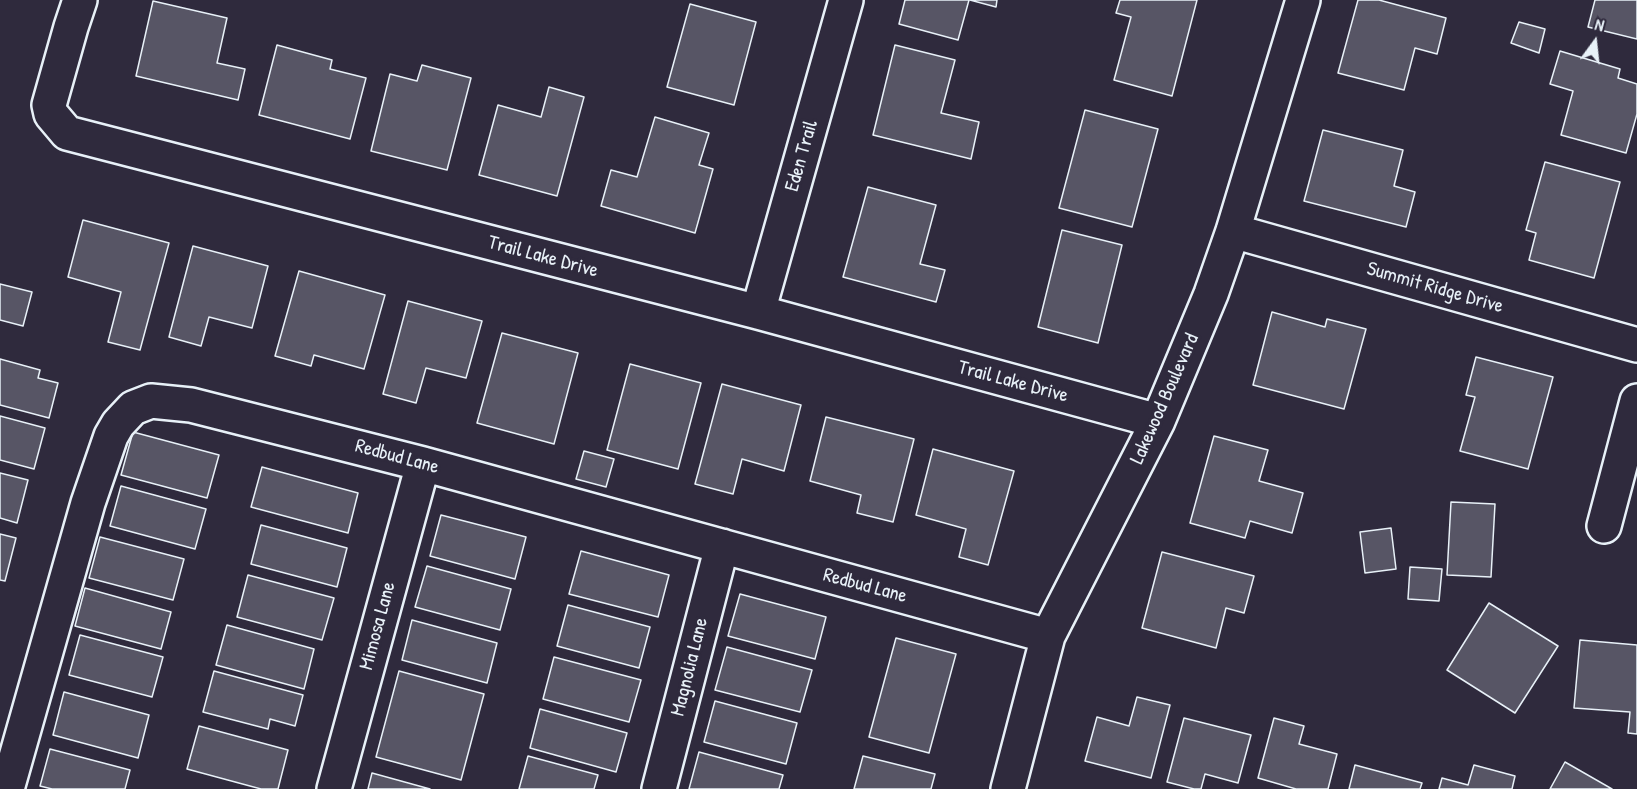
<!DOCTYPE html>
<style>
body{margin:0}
#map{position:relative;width:1637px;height:789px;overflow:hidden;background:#2f2a3d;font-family:"Patrick Hand",sans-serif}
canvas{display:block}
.north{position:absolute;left:1565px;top:12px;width:60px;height:60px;-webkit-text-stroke:4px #2f2a3d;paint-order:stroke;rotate:15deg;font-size:16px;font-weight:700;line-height:24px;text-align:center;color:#e8f1f8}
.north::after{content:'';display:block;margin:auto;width:21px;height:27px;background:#e8f1f8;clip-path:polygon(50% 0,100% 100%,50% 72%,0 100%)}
</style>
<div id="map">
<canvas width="1637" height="789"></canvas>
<div class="north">N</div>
</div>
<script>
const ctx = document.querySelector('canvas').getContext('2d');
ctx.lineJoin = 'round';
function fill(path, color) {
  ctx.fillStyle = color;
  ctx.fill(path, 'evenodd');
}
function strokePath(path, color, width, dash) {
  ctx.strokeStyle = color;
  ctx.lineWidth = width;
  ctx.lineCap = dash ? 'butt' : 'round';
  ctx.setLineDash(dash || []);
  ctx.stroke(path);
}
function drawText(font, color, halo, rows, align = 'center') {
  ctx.font = font + ' "Patrick Hand",sans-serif';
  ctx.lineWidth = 6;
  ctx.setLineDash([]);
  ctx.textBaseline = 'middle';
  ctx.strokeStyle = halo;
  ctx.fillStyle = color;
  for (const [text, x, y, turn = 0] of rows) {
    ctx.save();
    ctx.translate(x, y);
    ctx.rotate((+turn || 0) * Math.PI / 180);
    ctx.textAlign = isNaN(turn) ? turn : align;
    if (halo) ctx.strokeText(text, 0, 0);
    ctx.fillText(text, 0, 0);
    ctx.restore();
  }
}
const building = new Path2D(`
 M905,0h64l-11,40 -59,-16z
 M970,0h27l-1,7z
 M1120,0h77l-25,96 -58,-16 17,-63 -15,-4z
 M1358,0h21l67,18 -9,36 -22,-6 -11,42 -66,-17z
 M1595,0h42v39l-49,-12z
 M153,1l74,17 -10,45 28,6 -7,31 -102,-24z
 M690,4l66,18 -22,83 -67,-18z
 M1519,22l26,7 -6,24 -28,-10z
 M277,45l55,15 -2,9 36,9 -16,61 -91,-24z
 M895,45l60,15 -14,53 38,9 -8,37 -98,-24z
 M1560,51l60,18 -2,9 19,6v30l-11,39 -65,-18 12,-44 -23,-7z
 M422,65l49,13 -24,92 -76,-19 19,-77 27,7z
 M549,87l35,10 -27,99 -78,-21 19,-70 43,12z
 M1085,110l73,19 -26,98 -73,-19z
 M655,117l54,16 -10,32 14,4 -18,64 -94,-27 10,-36 26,7z
 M1323,130l80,20 -9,36 21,6 -9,35 -102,-26z
 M1545,162l75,20 -26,96 -65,-18 7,-27 -10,-3z
 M868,187l68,18 -16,59 25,6 -9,32 -93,-25z
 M83,220l86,23 -29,107 -32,-8 13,-50 -53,-15z
 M1062,230l60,15 -24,98 -60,-16z
 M193,246l75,20 -16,62 -43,-11 -8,29 -32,-9z
 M299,271l86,24 -21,74 -50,-14 -3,11 -36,-10z
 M0,284l32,8 -9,34 -23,-6z
 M408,301l74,20 -16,57 -40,-10 -10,35 -33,-9z
 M1272,312l53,15 2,-8 39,10 -22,80 -91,-24z
 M502,333l76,20 -24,91 -77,-21z
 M1476,357l77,20 -25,92 -68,-18 15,-54 -9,-2z
 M0,359l40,11 -2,8 20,5 -9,35 -49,-13z
 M630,364l71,19 -23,86 -71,-19z
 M722,384l79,21 -17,66 -42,-12 -9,35 -38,-10z
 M0,416l45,12 -11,41 -34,-9z
 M826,417l88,22 -21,83 -36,-9 4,-18 -51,-14z
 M133,432l86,23 -12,43 -86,-23z
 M1214,436l54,14 -9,31 44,12 -11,40 -42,-12 -5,17 -55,-15z
 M933,449l81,22 -26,94 -29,-8 7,-28 -50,-14z
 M584,451l30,8 -8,28 -30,-8z
 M262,467l96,26 -10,40 -97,-26z
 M0,473l28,7 -11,43 -17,-5z
 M121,486l85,23 -11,40 -85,-23z
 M1451,502l44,2 -4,73 -44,-2z
 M441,515l85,22 -11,42 -85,-23z
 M261,525l86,23 -10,39 -86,-23z
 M1391,528l5,41 -31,4 -5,-41z
 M0,534l16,4 -11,43 -5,-1z
 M100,537l84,22 -11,41 -84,-22z
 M581,551l88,24 -11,42 -89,-23z
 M1162,552l92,24 -10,37 -18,-5 -10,40 -74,-20z
 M427,566l84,23 -11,41 -85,-23z
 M1410,567l32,2 -3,32 -31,-2z
 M248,575l86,23 -12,42 -85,-23z
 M85,588l86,24 -10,37 -86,-23z
 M740,594l86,23 -11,42 -87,-23z
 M1489,603l69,43 -43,67 -68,-43z
 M568,605l82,22 -11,41 -82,-22z
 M412,620l85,23 -10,40 -85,-23z
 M227,625l87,24 -10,40 -88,-24z
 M80,635l83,22 -11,40 -83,-22z
 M896,638l60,16 -27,99 -60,-16z
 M1580,640l57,5v89l-9,-1 2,-21 -56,-4z
 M727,647l85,23 -12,42 -85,-22z
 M554,657l87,23 -12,42 -86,-23z
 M214,671l89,24 -8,31 -25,-7 -2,10 -65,-17z
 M399,671l85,23 -23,86 -85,-23z
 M64,692l85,23 -11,43 -85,-23z
 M1137,697l33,8 -19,73 -66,-17 12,-44 32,9z
 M715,701l82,22 -11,41 -82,-22z
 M540,709l87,24 -11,39 -86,-24z
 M1184,718l67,17 -13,48 -33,-9 -4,15h-7l-27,-7z
 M1274,718l30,8 -5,18 38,10 -9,35h-32l-38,-11z
 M199,726l89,24 -10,39h-17l-74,-20z
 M50,749l80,21 -5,19h-73l-12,-3z
 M699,752l84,23 -4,14h-90z
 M528,756l70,19 -4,14h-75z
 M863,756l72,18 -4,15h-77z
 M1565,762l47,27h-62z
 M1355,765l67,18 -2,6h-71z
 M1474,765l41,11 -3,13h-73l3,-11 26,7z
 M372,773l58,16h-62z`);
const minor = new Path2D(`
 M80,0l-9,27 -22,78 2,9 16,19 691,179 400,109
 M1233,231l404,114
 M758,312l88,-312
 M1604,526l33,-125
 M7,789l81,-286 23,-67 7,-12 15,-16 18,-7 40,4 232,59 625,172
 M334,789l89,-325
 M659,789l63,-243
 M1008,789l40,-153 110,-215 53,-127 22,-63 70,-231`);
const streetNames = [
 ["Eden Trail",802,156,-74],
 ["Trail Lake Drive",543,257,15],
 ["Summit Ridge Drive",1435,288,16],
 ["Trail Lake Drive",1013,382,15],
 ["Lakewood Boulevard",1165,399,-66],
 ["Redbud Lane",397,457,15],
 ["Redbud Lane",865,586,15],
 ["Mimosa Lane",378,626,-75],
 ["Magnolia Lane",690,667,-76]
];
fill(building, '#575565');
strokePath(building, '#e8f1f8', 1.5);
strokePath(minor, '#e8f1f8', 38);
strokePath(minor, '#2f2a3d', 33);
drawText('20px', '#e8f1f8', '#2f2a3d', streetNames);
</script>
